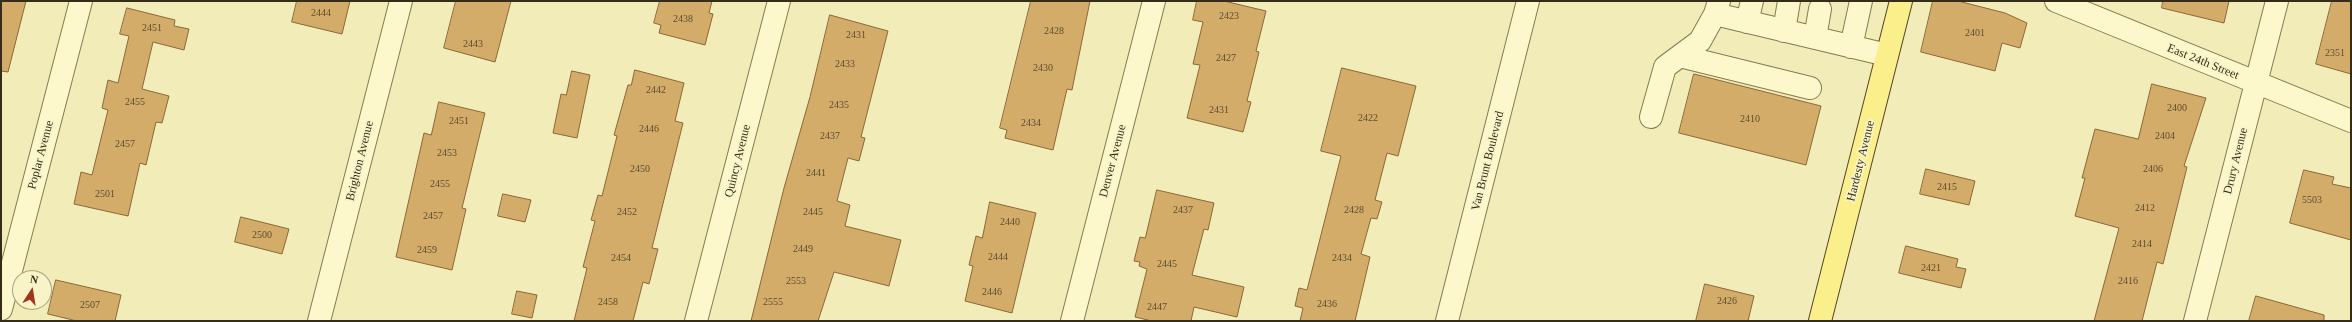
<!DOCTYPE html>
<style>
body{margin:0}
#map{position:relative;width:2352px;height:322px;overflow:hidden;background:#f1ecb8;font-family:"Times New Roman",serif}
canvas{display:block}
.frame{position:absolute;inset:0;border:2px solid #362d19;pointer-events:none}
.north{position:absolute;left:12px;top:270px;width:40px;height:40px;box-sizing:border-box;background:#f8f4c8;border:1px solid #aaa482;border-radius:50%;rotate:12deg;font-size:11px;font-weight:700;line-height:16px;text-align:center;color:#362d19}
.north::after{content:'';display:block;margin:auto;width:14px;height:18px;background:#9d361d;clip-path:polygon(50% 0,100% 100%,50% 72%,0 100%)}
</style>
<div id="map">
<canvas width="2352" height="322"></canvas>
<div class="frame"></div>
<div class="north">N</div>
</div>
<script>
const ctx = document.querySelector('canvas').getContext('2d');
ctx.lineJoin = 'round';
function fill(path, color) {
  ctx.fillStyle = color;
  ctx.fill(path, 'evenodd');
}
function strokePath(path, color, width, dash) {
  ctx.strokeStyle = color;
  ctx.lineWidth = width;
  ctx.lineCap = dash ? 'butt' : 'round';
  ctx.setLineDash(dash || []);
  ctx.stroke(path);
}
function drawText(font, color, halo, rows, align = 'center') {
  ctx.font = font + ' "Times New Roman",serif';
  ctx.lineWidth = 3.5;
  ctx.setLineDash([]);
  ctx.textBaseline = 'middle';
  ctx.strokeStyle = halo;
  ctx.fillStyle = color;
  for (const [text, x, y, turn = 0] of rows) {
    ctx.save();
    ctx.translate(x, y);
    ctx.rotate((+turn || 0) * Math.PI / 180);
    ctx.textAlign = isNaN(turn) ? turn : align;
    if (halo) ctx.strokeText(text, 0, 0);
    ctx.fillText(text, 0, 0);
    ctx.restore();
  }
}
const building = new Path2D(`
 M1,1h25l-18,71 -7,-1z
 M297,1h53l-8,33 -50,-12z
 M456,1h55l-16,61 -51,-14z
 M660,1h52l-3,12 4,1 -8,31 -46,-12 2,-8 -7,-2z
 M1031,1h59l-18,89 -5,-1 -14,61 -48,-12 2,-8 -7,-2z
 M1197,1h27l42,10 -10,40 3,1 -12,49 4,1 -8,30 -56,-14 13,-53 -7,-1 10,-42 -10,-2z
 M1933,1h25l47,12 22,10 -7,25 -18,-5 -7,28 -74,-19z
 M2163,1h66l-5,22 -62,-15z
 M2332,1h19v73l-35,-10z
 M127,8l48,12 -1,6 15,3 -5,21 -31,-8 -11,47 27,7 -7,27 -6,-1 -10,43 -6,-2 -12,53 -54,-12 7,-32 11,3 16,-65 -6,-2 6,-28 10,3 11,-47 -9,-2z
 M830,15l58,16 -27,106 4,1 -6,23 -11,-3 -11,43 13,4 -5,21 56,14 -12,46 -55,-14 -16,49h-67l33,-133 26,-91z
 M1342,68l74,18 -18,70 -11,-3 -12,47 7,2 -5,17 -6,-1 -10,36 9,3 -15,64h-55l3,-13 -8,-2 4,-18 8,2 34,-134 -20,-5z
 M635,70l49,13 -9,38 8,2 -31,125 6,1 -9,35 -6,-2 -10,39h-59l13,-53 -4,-1 12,-46 -4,-1 7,-25 4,1 15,-60 -3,-1 14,-50h3z
 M572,71l18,4 -13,63 -24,-5 8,-39 5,1z
 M1694,74l127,32 -15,59 -127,-32z
 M2152,84l54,14 -22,68 3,1 -24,97 -6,-2 -15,59h-48l25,-93 -44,-12 10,-38h-3l13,-49 43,10z
 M439,102l46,11 -23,95 4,1 -14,61 -56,-13 28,-124 7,2z
 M1926,169l49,12 -6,24 -49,-11z
 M2304,170l30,7 -2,7 19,4v52l-61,-17z
 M1157,190l57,13 -6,27 -4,-1 -12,46 52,12 -7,30 -43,-10 -3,14h-39l-17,-4 12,-48 -8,-3 1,-4 -6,-1 6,-24 5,1z
 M503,194l28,6 -6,22 -27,-6z
 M990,202l46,11 -24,100 -47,-12 8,-35 -4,-1 7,-29 6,2z
 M241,217l48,12 -7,25 -47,-12z
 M1906,246l52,13 -2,8 10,2 -5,19 -62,-15z
 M56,280l65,15 -6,26h-38l-29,-7z
 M1705,284l49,12 -6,25h-52z
 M517,291l20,4 -5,23 -20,-4z
 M2256,296l68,19v6h-75z`);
const minor = new Path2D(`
 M1719,1l-4,13 172,41
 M2056,1l295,120
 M1747,22l5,-21
 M1784,31l5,-30
 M1815,38l5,-29
 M1851,47l10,-46
 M1680,56l130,32
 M1651,117l14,-50 35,-26 15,-27
 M1,309l80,-308
 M319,321l82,-320
 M696,321l83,-320
 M1072,321l82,-320
 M1447,321l81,-320
 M2195,321l82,-320`);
const major = new Path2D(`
 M1820,321l81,-320`);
const numberNames = [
 ["2444",321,13],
 ["2423",1229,16],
 ["2438",683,19],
 ["2451",152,28],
 ["2428",1054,31],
 ["2401",1975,33],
 ["2431",856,35],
 ["2443",473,44],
 ["2351",2335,53],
 ["2427",1226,58],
 ["2433",845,64],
 ["2430",1043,68],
 ["2442",656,90],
 ["2455",135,102],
 ["2435",839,105],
 ["2400",2177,108],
 ["2431",1219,110],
 ["2422",1368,118],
 ["2410",1750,119],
 ["2451",459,121],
 ["2434",1031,123],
 ["2446",649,129],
 ["2437",830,136],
 ["2404",2165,136],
 ["2457",125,144],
 ["2453",447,153],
 ["2450",640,169],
 ["2406",2153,169],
 ["2441",816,173],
 ["2455",440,184],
 ["2415",1947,187],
 ["2501",105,194],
 ["5503",2312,200],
 ["2412",2145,208],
 ["2437",1183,210],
 ["2428",1354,210],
 ["2452",627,212],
 ["2445",813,212],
 ["2457",433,216],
 ["2440",1010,222],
 ["2500",262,235],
 ["2414",2142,244],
 ["2449",803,249],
 ["2459",427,250],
 ["2444",998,257],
 ["2454",621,258],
 ["2434",1342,258],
 ["2445",1167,264],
 ["2421",1931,268],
 ["2553",796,281],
 ["2416",2128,281],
 ["2446",992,292],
 ["2426",1727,301],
 ["2458",608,302],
 ["2555",773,302],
 ["2436",1327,304],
 ["2507",90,305],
 ["2447",1157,307]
];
const streetNames = [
 ["East 24th Street",2203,62,22],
 ["Poplar Avenue",41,155,-75],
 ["Brighton Avenue",360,161,-76],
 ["Quincy Avenue",738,161,-76],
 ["Denver Avenue",1113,161,-75],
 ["Van Brunt Boulevard",1488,161,-76],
 ["Hardesty Avenue",1861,161,-76],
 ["Drury Avenue",2236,161,-76]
];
fill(building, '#d4ac6a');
strokePath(building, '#8a6836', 1);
strokePath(minor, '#887a52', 24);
strokePath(major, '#554627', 24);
strokePath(minor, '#fcf8cb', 22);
strokePath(major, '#faef8a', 22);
drawText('10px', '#5e4d2d', null, numberNames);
drawText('12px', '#362d19', '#f8f4c8', streetNames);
</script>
